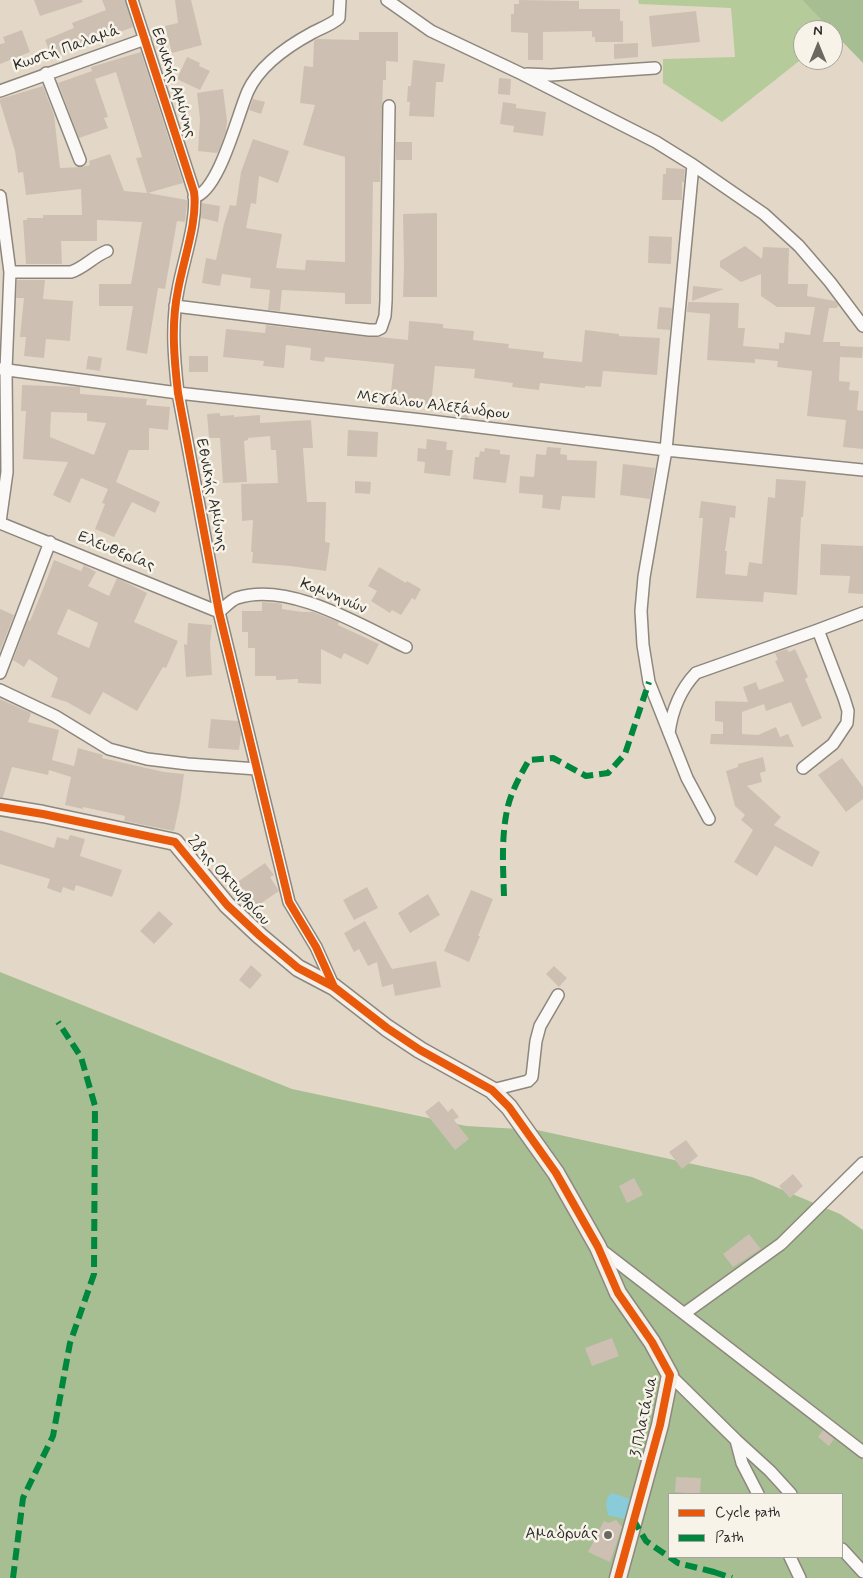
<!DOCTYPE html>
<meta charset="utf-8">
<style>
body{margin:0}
#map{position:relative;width:863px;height:1578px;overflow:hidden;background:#e3d8c7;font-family:Mynerve,sans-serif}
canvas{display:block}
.legend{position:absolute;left:668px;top:1493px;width:175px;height:65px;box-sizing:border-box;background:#f7f3e8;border:1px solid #a5a39c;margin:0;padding:6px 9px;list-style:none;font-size:15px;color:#2b2b2b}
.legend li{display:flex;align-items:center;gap:10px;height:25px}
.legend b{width:25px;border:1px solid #a5a39c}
.north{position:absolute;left:793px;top:20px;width:50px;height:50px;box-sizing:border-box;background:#f7f3e8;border:1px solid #a5a39c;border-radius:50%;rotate:0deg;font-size:14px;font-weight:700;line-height:20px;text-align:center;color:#2b2b2b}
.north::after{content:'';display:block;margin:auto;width:18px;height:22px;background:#6b6862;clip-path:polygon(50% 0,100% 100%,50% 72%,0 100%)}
</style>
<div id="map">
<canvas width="863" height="1578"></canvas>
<ul class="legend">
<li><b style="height:6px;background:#e8590c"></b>Cycle path</li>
<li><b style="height:6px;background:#00873e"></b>Path</li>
</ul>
<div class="north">N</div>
</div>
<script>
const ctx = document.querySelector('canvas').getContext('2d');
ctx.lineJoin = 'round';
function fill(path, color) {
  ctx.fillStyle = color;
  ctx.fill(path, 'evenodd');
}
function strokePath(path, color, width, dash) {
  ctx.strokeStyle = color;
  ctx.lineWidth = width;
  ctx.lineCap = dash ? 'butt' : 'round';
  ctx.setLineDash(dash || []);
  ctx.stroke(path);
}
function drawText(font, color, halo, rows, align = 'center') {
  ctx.font = font + ' Mynerve,sans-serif';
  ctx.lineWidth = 5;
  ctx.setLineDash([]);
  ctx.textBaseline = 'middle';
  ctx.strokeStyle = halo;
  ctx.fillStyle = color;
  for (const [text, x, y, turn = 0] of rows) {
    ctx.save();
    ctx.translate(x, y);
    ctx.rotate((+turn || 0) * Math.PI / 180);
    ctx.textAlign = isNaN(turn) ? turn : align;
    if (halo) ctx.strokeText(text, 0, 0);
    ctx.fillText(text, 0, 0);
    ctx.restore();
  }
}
const green = new Path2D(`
 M638,0h164l29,30h-28v28l-81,64 -59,-39v-24l72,-2 -4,-49 -92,-4z`);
const forest = new Path2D(`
 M802,0h61v63l-30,-31v-2h-2z
 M0,972l292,117 174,37 71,4 215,47 88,37 23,16v348h-863zM669,1494h173v63h-173z`);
const water = new Path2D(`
 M612,1493l21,7 -5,16 -4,3 -16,-4c-2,-8 -4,-17 4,-22z`);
const building = new Path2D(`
 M34,0h48l1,2 -43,14z
 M102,0h23l8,27 -81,31 -7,-18 29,-12 -2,-5 34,-13z
 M175,0h16l11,45 -30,8 -7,-27 13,-3z
 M519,0l60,1v8h41v12h3v21h-28v-5h-3v-6l-49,1v28h-15v-27l-17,-1v-18h3v-10h5z
 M696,11l4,31 -48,5 -3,-31z
 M22,30l8,22 -30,12v-20l5,-1 -2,-6z
 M359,32h39v30l-12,-1v19h-3l-3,102h-7l-2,122h-26v-11l-63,-3 -2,21 -12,-1 2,-20 -20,-2 1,-10 -29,-4 -2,12 -18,-3 4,-25 10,2 8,-36 6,-19 6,1 5,-34 12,-33 36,12 -11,32 -19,-7 -3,28 -5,-1 -5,25 36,6 -6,34 29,2 1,-10 39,2v-105l-42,-12 12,-40 -15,-2 4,-37 9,1 1,-26 3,-2 42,1z
 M638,43v14l-24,2v-15z
 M141,52l42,131 -35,10 39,7v3l-2,19 -8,-1 -12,68 -7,-1 -11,66 -21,-4 7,-44h-34v-22h32l11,-62 -45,-2v21h-36l1,23h-36l-3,-44h4v-2h16v-3h39l-1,-26 -55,6 -3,-23 -5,1 -3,-22 -15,-49v-3l43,-13 11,29 6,53 22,-1 8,-2 -1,-4 21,-7 14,37 23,2 -11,-35 6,-1 -26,-85 -21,7 13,38 -4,1 4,10 -29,10 -21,-55 34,-12 -1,-4z
 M187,57l13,6 -1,3 11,5 -10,19 -23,-11z
 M413,60l32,4 -2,18h-7l-2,35 -25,-1 1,-14h-3l1,-16h3z
 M499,78l12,1 -1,16 -12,-1z
 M223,89l4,32 -1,10 -6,17 -3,5 -19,-2 2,-31 -3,-27z
 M253,99l12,3 -4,12 -12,-4z
 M503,102l13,2v4l30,4 -3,24 -30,-4 1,-6 -14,-2z
 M396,142h16v18h-16z
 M666,168l19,1 -1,13h-2v18h-20l1,-26h3z
 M202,203l18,3 -2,16 -17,-4z
 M437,213v84h-34l1,-30 -1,-53z
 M649,236l23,1 -1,27 -23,-1z
 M745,246l17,13 1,-12 26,1 -1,36h20l-1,12 28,5 3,4 -1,3h-8l-6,34h17v4l23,1 -1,11 -22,-1 -1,24 11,1 -1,8 10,1 -2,19 6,1v38l-20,-2 3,-27 -39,-4 5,-45 -35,-4 1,-6 -23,-2v4l-48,-3 3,-46 -23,-2 1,-10 51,1 -1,25h7l-2,18 36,3v-6h5l1,-11 25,3 5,-28h-38l-16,-11v-22l-20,8 -21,-15v-6z
 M17,280h28l-2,19 30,2 -3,40 -24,-2 -2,19 -20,-2 2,-19h-6l4,-39h-8z
 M693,286l31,3 -32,12z
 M659,307l13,1 -2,22 -13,-1z
 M409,321l34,3v4l31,3 -1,9 36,4 -1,4 36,4 -1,6 39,4 3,-32 34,4v2l41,2 -3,37 -54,-4 -2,16 -16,-1v2l-45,-5 -1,7 -27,-3 1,-4 -39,-5 1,-9 -40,-3 -4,39 -24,-3 1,-8 -17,-2 3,-28 -69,-7 -1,5 -14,-2 1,-12 -25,-3 -2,23 -21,-2 1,-5 -41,-4 3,-28 39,4 1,-8 102,12h12l28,3z
 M88,356l14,2 -2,13 -14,-2z
 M189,356h19v16h-19z
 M22,385l58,2v7l67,5 -1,6 24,2 -2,23 -19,-2v22h-20l-13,32 44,20 -5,11 -23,-11 -18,35 -19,-8 10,-25 -3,-1 6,-14 -27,-11 -11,25 -17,-8 15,-33 -45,-3 3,-48h-5zM51,412l36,1v8l19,2 -12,32 -44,-18z
 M455,402l14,1 -1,15 -14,-2z
 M220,413v3l14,-1v2l26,-2v8l51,-3 2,28h-10l4,54h19l-1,40 5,1 -4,28 -36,-5 -38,-3 1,-11h-2l2,-32 -11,1 -1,-37 37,-1 -2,-33h-5l-1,-14 -22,2v2l-4,1 3,41 -24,1 -3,-45h-11l-2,-24z
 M348,430l30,2 -1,25 -30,-1z
 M427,439l20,3 -1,8h7l-3,26 -26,-3 1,-11 -8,-1 1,-13 8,1z
 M547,447l14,1 -1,6 7,1v5l30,1 -2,37 -33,-2 -2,14 -18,-2 1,-13 -24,-2 1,-17 14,1 2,-23 10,1z
 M485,448l15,2v4l10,1 -4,28 -33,-4 2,-22h4l1,-6 4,1z
 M623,464l32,4 -5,31 -30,-4z
 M776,479l30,2 -3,36h-2l-4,78 -33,-3 -1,10 -67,-4 7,-80h-4l2,-17 35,5 -1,12 -5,-1 -5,34h2l-2,23 22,2 2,-14 13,2 6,-67 7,1z
 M355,481l16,1 -1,12 -15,-1z
 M821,544l42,2v48l-15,-1 2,-17 -30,-1z
 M54,560l27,11 3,-6 12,7 -8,14 21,10 8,-18 30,15 -13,29 44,19 -12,27 -3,-1 -26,44 -34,-19 -13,23 -23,-13 -16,-5 7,-19 -29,-19 -5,8 -11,-7 15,-40 2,1 17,-42zM68,609l30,14 -9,25 -32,-14z
 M379,567l27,16 1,-2 14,8 -6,11 -3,-2 -11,17 -9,-5 -2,3 -19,-12 6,-10 -9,-5z
 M262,602l16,1 4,1v5l20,3h11l8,3 18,7 -1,3 41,19 -11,21 -24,-12 -3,6 -20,-10v35l-23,-1v-4l-22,1v-4h-21v-28h-7v-16h-6v-21h20z
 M0,609l14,6 -14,36z
 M188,623l24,2 -2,19 2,31 -26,2 -2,-33 3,1z
 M787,649l2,3 6,-3 13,28 -3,2 17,39 -20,9 -11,-25 -25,9 -2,-7 -22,8v22l16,1 18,-8 4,10 8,-3 6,13 -84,-3 1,-10h12v-12l-8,-1v-20l33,1 -5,-15 13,-5 3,8 25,-9 -9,-20 3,-1 -3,-7z
 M0,699l31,14 -3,9 31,8 -7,30 22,6 4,-18 25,7 -1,3 62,14 20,2 -4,29 -6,28 -50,-10 1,-5 -42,-9v2l-18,-4 6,-28 -22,-7 -1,5 -36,-8 -9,30h-3z
 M211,719l27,2 3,13 -2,16 -31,-2z
 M763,757l3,14 -6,2 2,9 -15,4 34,31 -7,8 46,27 -8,15 -37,-21 -18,30 -23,-14 19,-32 -12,-10 4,-5 -10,-9 -9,-35 12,-4v-3z
 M842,758l21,29v12l-17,13 -28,-37z
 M0,830l54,18 3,-11 11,3 2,-5 15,4 -5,17 42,14 -10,27 -36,-12 -2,6 -11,-4 -2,6 -14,-5 3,-9 -50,-15z
 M265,863l9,12 -4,2 9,14 -28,19 -18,-25z
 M367,887l11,21 -24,12 -11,-20z
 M471,890l22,9 -15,37h2l-11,26 -25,-11z
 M428,894l12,21 -30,18 -12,-20z
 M159,911l14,13 -19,20 -14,-13z
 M365,921l27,48 44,-8 5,26 -46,9 -2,-12 -11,3 -5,-25 -9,4 -9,-17 -5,3 -10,-19z
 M251,965l11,10 -12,14 -11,-9z
 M554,966l13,12 -8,9 -13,-13z
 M439,1101l9,11 4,-4 7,9 -5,3 15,19 -14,11 -30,-38z
 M686,1140l12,16 -16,13 -13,-17z
 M793,1174l10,12 -13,12 -11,-12z
 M634,1178l9,17 -16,8 -8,-17z
 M749,1234l12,15 -28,18 -10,-13z
 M612,1338l7,18 -27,10 -7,-18z
 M823,1430l11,9 -5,7 -11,-9z
 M676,1477l25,1 -1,16 -25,-2z
 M616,1520l6,7 -12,35 -22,-10 16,-31 4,2z`);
const street = new Path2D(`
 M132,0l62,192c4,29 -11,69 -16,98 -7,34 -4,68 0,103l41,219 70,290 27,45 18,40
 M387,0l44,31 91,43 134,68 37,23
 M46,73l34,87
 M527,74l24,1 104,-7
 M0,91l145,-52
 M0,196l10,76 -4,98 1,102 -7,50
 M194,197c25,-5 44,-84 54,-106 12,-26 40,-45 64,-58 9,-5 19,-8 27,-15l1,-18
 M10,272h61c13,-4 23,-16 36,-21
 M175,306l194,24h8l4,-2 4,-12 1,-15 3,-195
 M0,369l178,24 244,27 244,30 197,20
 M0,523l219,89c6,-5 12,-12 18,-14 52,-17 123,27 169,49
 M0,673l50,-131
 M0,690l55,26 54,33 38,10 41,5 69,5
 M669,733c3,-23 11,-43 27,-60l122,-43
 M803,768l30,-24 14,-21 1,-12 -4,-13 -26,-68 45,-17
 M709,819l-22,-41 -38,-96 -6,-37 -2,-34 3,-34 22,-127 27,-285 71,49 35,32 31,36 33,44
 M492,1090l36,-9 4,-4 4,-36 4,-15 18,-31
 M599,1248l264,204
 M685,1313l96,-69 82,-81
 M670,1375l66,65 34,31 21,23
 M736,1440l6,23 16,31
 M842,1549l21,23
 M790,1557l10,21`);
const secondary = new Path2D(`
 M0,807l43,7 132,28 52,63 33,31 38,32 36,19 53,41 33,22 72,40 17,17 47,66 42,74 20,46 34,49 18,33 -10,50 -42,153`);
const quiet = new Path2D(`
 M504,896c-1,-30 -3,-61 4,-90 4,-16 13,-32 21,-46l24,-2 33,18 22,-3 17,-19 24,-72
 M633,1519l13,22 32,22 36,9 -1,6
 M714,1572l18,6
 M13,1578l10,-80 30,-62 17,-93 24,-69 1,-168 -14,-49 -23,-35`);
const cycleway = new Path2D(`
 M132,0l62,192c4,29 -11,69 -16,98 -7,34 -4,68 0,103l41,219 70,290 27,45 18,40
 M0,807l43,7 132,28 52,63 33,31 38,32 36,19 53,41 33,22 72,40 17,17 47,66 42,74 20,46 34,49 18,33 -10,50 -42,153`);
const markers = [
 [608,1535,5,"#6b6862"]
];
const streetNames = [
 ["Κωστή Παλαμά",67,49,-19],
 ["Εθνικής Αμύνης",173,83,72],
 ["Μεγάλου Αλεξάνδρου",433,406,7],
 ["Εθνικής Αμύνης",211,495,79],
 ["Ελευθερίας",116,552,22],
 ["Κομνηνών",333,597,22],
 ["28ης Οκτωβρίου",228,881,48],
 ["3 Πλατάνια",645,1417,-78]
];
const poiNames = [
 ["Αμαδρυάς",598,1535]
];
fill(green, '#b5cc9a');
fill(forest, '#a6be92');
fill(water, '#8acbda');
fill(building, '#cdc0b3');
strokePath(street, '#8d877e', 14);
strokePath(secondary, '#8d877e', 19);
strokePath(street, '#fbf9f7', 11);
strokePath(secondary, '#f4f0e9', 16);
strokePath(quiet, '#00873e', 6, [12, 6]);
strokePath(cycleway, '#e8590c', 8);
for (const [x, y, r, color] of markers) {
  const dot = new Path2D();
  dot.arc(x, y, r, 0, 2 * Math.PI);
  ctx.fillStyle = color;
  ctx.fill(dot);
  strokePath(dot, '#f7f3e8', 2);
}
drawText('16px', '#2b2b2b', '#f7f3e8', streetNames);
drawText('16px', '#2b2b2b', '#f7f3e8', poiNames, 'right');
</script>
